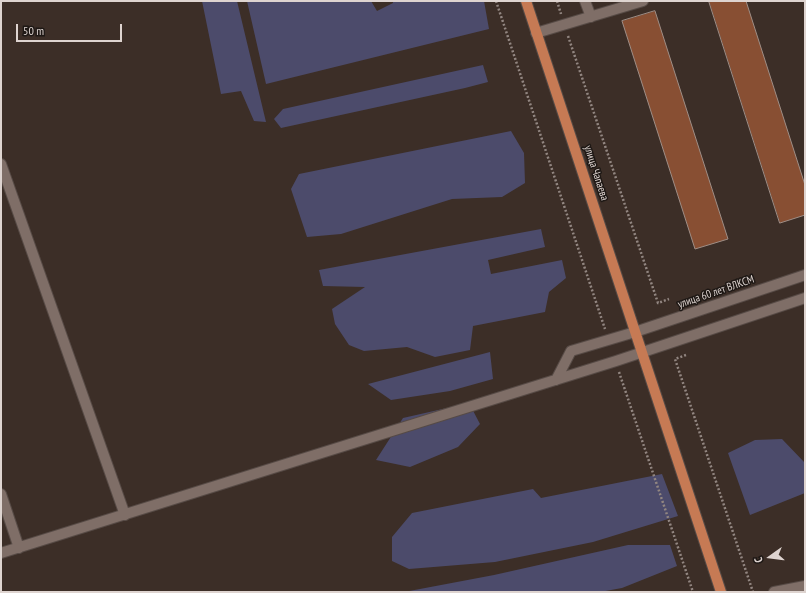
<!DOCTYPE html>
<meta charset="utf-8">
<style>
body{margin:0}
#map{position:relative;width:806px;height:593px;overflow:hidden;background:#3c2e27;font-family:"PT Sans Narrow",sans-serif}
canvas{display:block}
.frame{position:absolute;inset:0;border:2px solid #ded4d0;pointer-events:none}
.north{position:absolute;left:750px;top:537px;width:40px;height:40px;-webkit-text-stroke:3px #1e1815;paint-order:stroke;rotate:256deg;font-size:11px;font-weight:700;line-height:16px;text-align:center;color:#ded4d0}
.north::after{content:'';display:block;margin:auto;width:14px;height:18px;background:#ded4d0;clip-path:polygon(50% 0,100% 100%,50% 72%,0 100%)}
.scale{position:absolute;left:16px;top:24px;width:106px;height:18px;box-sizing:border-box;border:2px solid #ded4d0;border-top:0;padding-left:5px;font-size:12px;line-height:14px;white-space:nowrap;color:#ded4d0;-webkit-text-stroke:3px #1e1815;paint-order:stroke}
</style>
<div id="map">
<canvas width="806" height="593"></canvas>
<div class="frame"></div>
<div class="north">С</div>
<div class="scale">50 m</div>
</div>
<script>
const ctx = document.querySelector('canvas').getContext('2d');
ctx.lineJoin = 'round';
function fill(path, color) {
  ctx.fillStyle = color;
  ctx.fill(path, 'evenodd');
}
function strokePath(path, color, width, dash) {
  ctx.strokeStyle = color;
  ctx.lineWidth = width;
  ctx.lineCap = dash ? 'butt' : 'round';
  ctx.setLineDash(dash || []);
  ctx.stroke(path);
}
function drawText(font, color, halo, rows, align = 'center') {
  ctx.font = font + ' "PT Sans Narrow",sans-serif';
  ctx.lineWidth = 3;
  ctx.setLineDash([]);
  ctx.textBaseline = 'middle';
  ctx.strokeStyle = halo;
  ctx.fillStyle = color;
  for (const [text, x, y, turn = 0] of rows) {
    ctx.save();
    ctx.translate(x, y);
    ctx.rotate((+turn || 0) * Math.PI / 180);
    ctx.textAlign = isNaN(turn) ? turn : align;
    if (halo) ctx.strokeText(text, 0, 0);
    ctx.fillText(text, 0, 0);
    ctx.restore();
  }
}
const green = new Path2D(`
 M202,1h35l29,121 -12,-1 -13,-30 -20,3z
 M247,1h124l6,10 16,-8v-2h91l5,28 -223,55z
 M483,65l5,17 -23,6 -184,40 -7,-9 9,-10z
 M511,131l13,22 1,30 -23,14 -50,2 -111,35 -34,3 -16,-48 8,-15z
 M541,229l4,18 -57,13 3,14 71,-14 4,18 -17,14 -4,20 -72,14 -3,24 -35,7 -28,-10 -43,4 -15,-6 -14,-21 -3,-15 33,-22 -42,-1 -4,-16z
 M490,352l3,27 -43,12 -59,9 -23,-16z
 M469,403l11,21 -22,23 -48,20 -34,-7 27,-42z
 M782,439l23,24v30l-55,22 -22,-62 27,-13z
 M662,474l16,42 -85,26 -98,20 -86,7 -17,-8v-24l20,-24 121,-24 8,9z
 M628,545h42l7,21 -55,22 -22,4h-196l90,-17z`);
const building = new Path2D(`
 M709,1h37l59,184v30l-25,8z
 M655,11l73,228 -33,10 -73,-228z`);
const path = new Path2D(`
 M496,1l109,328
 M557,1l4,13
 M568,36l90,267 11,-4
 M686,355l-11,4 78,233
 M619,372l74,220`);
const minor = new Path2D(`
 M585,1l6,16
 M536,33l107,-32
 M1,164l124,351
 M556,380l15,-29 64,-19 170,-57
 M1,494l18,54
 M1,553l615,-192 189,-63
 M774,592l31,-6`);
const major = new Path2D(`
 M526,1l195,591`);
const streetNames = [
 ["улица Чапаева",596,173,72],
 ["улица 60 лет ВЛКСМ",716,292,-19]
];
fill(green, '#4c4b6b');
fill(building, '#884f33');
strokePath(building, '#9f8e86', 1);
strokePath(minor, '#574b46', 12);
strokePath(major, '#574b46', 12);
strokePath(path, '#928681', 2.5, [2, 2]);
strokePath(minor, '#7f6e67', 10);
strokePath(major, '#c67a54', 10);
drawText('11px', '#ded4d0', '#1e1815', streetNames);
</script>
